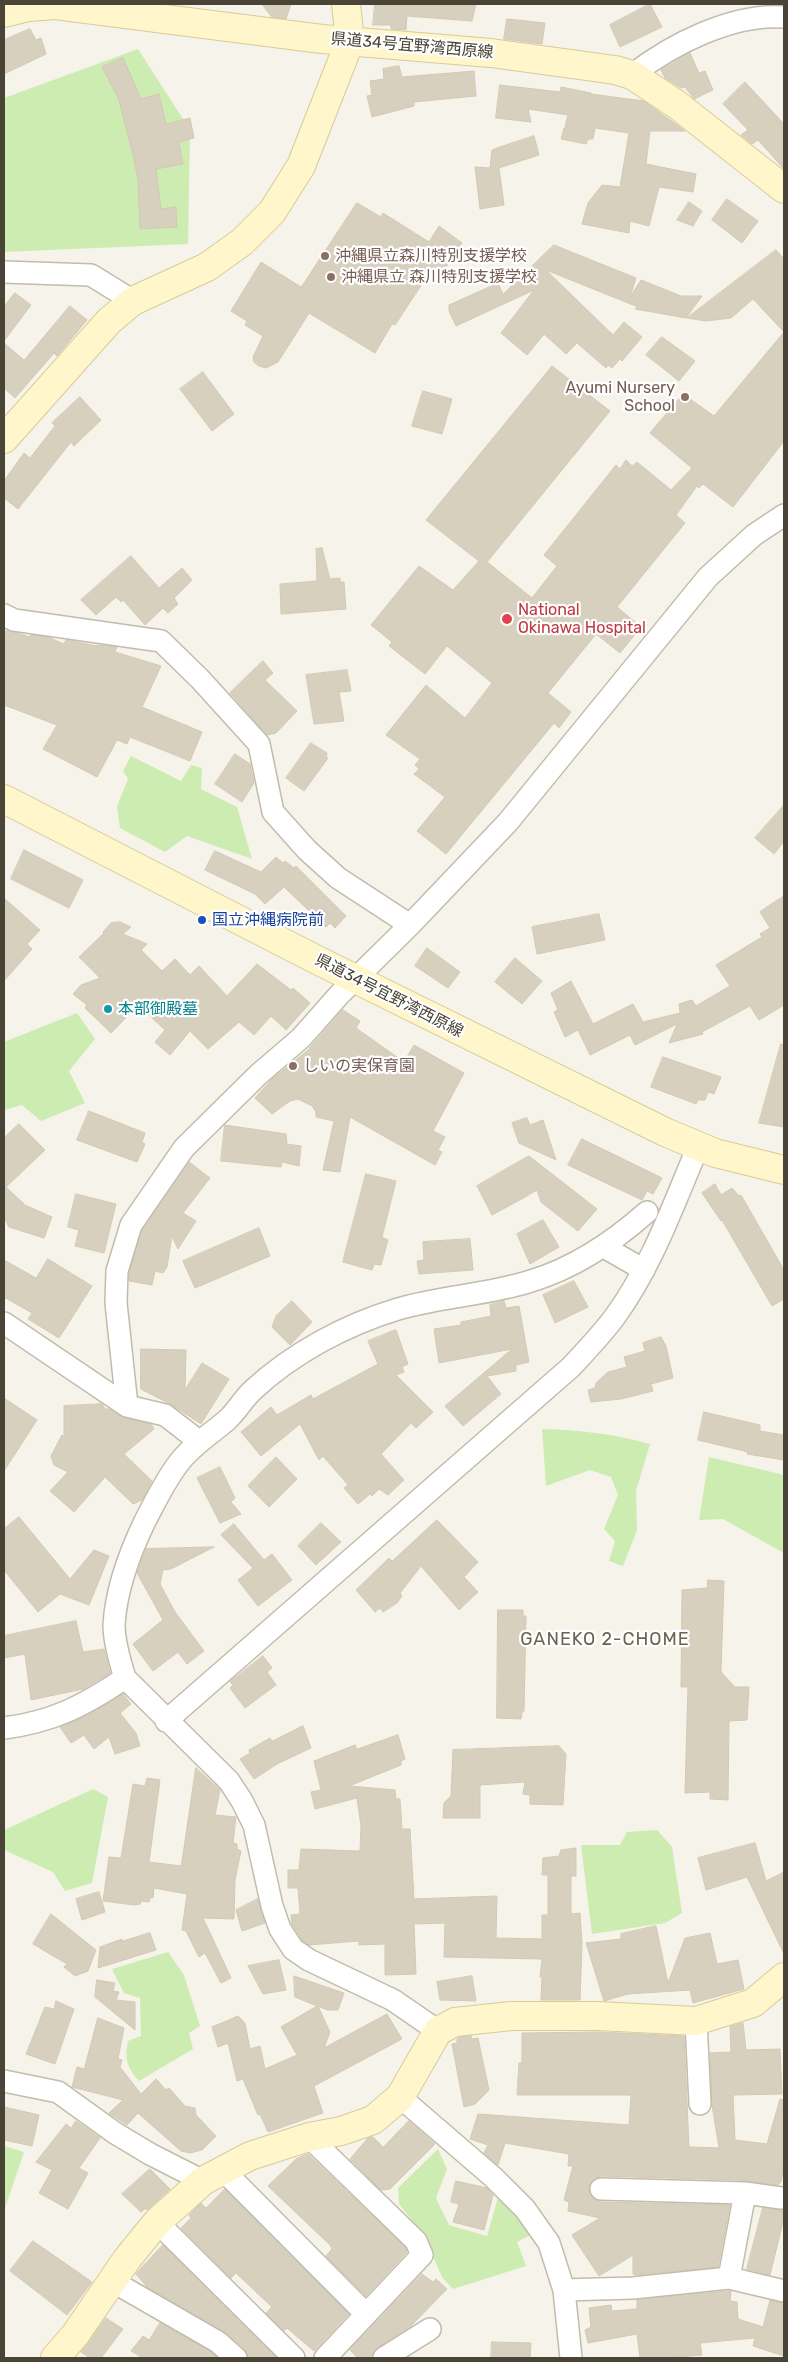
<!DOCTYPE html>
<meta charset="utf-8">
<style>
body{margin:0}
#map{position:relative;width:788px;height:2362px;overflow:hidden;background:#f6f3ea;font-family:Rubik,sans-serif}
canvas{display:block}
.frame{position:absolute;inset:0;border:5px solid #4a4437;pointer-events:none}
</style>
<div id="map">
<canvas width="788" height="2362"></canvas>
<div class="frame"></div>
</div>
<script>
const ctx = document.querySelector('canvas').getContext('2d');
ctx.lineJoin = 'round';
function fill(path, color) {
  ctx.fillStyle = color;
  ctx.fill(path, 'evenodd');
}
function strokePath(path, color, width, dash) {
  ctx.strokeStyle = color;
  ctx.lineWidth = width;
  ctx.lineCap = dash ? 'butt' : 'round';
  ctx.setLineDash(dash || []);
  ctx.stroke(path);
}
function drawText(font, color, halo, rows, align = 'center') {
  ctx.font = font + ' Rubik,"Noto Sans JP",sans-serif';
  ctx.lineWidth = 4.5;
  ctx.setLineDash([]);
  ctx.textBaseline = 'middle';
  ctx.strokeStyle = halo;
  ctx.fillStyle = color;
  for (const [text, x, y, turn = 0] of rows) {
    ctx.save();
    ctx.translate(x, y);
    ctx.rotate((+turn || 0) * Math.PI / 180);
    ctx.textAlign = isNaN(turn) ? turn : align;
    if (halo) ctx.strokeText(text, 0, 0);
    ctx.fillText(text, 0, 0);
    ctx.restore();
  }
}
const green = new Path2D(`
 M138,49l52,81 -2,114 -184,8v-154z
 M131,756l50,25 10,-16 11,3 -1,21 36,18 15,52 -65,-23 -22,16 -45,-24 -3,-22 11,-27 -5,-8z
 M77,1013l18,26 -26,32 16,32 -44,18 -19,-16 -18,5v-68z
 M542,1429c38,1 72,5 108,15l-14,47 1,39 -14,36 -14,-5 6,-20 -11,-12 14,-34 -7,-18 -21,-7 -44,16z
 M709,1457l75,18v78l-61,-34 -24,1z
 M93,1789l15,8 -16,86 -27,8 -12,-19 -49,-22v-20z
 M657,1830l15,17 10,66 -17,10 -73,11 -11,-89h39l7,-13z
 M168,1952l16,23 16,51 -11,7 4,16 -54,32c-12,-13 -15,-23 -11,-40l13,-5 -1,-38 -16,-5 -12,-24z
 M4,2146l20,6 -20,59z
 M438,2149l9,20 -11,29 13,27 38,11 12,-42 33,40 -15,8 9,24 -73,23 -11,-12 -19,-43 -24,-30 -1,-16z`);
const building = new Path2D(`
 M262,4h29l-5,15 -14,-2z
 M375,4h101l-4,17 -65,-5 -1,14 -15,-1v-4h-18z
 M650,4l12,23 -42,20 -10,-22z
 M507,19l38,4 -3,21 -38,-5z
 M30,29l6,11 5,-2 5,16 -42,20v-34z
 M690,53l9,20 6,-2 8,19 -19,9 -9,-12 -4,1 -16,-10 -4,-8z
 M123,58l18,41 18,-5 7,30 24,-6 4,20 -15,4 4,22 -27,5 5,40 15,-2 1,20 -37,2 -2,-49 -4,-21 -15,-59 -17,-33z
 M399,66l3,11 72,-6 2,25 -62,6v4l-42,11 -5,-21 5,-1 -2,-14 14,-2 -1,-10z
 M745,82l39,42v45l-26,-29 -6,4 -11,-9 7,-5 -25,-26z
 M500,85l60,7 1,-5 30,6v1l53,7 41,30h-35l-4,33 50,10 -3,18 -34,-5 -10,39 -19,-5 -1,12 -47,-9 6,-21 14,-18 18,2 9,-54 -34,-5 -2,11h-5l-2,5 -25,-5 3,-11 5,-2h-4l3,-11 -40,-6 3,13 -35,-4z
 M534,136l5,19 -40,13 5,37 -24,4 -5,-42 15,1 2,-18 5,-2z
 M727,199l31,22 -16,22 -30,-23z
 M689,202l13,9 -9,15 -16,-6z
 M357,203l24,14 2,-4 46,29 10,-16 23,17 -25,38 -9,-6 -33,50 -3,-1 -17,29 -66,-40 -31,49 -12,6 -7,-2 -5,-4 -1,-5 10,-21 -18,-11 2,-4 -16,-10 30,-49 40,25z
 M554,245l82,33 -6,19 11,-17 40,16h21l-16,22 -11,-2 -40,-7 3,-2 -92,-37 67,65 11,-13 18,15 -20,24 -2,-2 -8,9 -4,-3 -2,3 -29,-25 -11,11 -22,-20 -17,21 -26,-22 33,-43 -78,36 -7,-15v-6l49,-22 5,11z
 M776,250l8,9v182l-51,66 -30,-23 -4,4 -2,-2 -21,29 9,8 -68,84 24,20 -21,26 -24,-19 -48,59 23,19 -12,16 -5,-5 -108,131 -29,-23 28,-34 -31,-23 5,-5 -4,-4 5,-6 -34,-24 40,-50 39,33 27,-35 -45,-37 -22,28 -36,-28 3,-4 -21,-17 48,-59 34,24 26,-29 -53,-41 126,-154 58,45 -123,151 45,36 25,-32 -13,-11 72,-90 4,4 6,-9 6,6 5,-4 34,28 21,-22 -42,-35 33,-39 31,22 70,-84 -31,-33 -22,19 -25,3 -19,-3z
 M15,293l16,12 -27,36v-34z
 M70,306l17,14 -30,36 -3,-3 -39,45 -11,-10v-45l20,17z
 M662,337l33,24 -16,20 -33,-26z
 M203,372l31,42 -22,17 -32,-42z
 M423,391l29,8 -10,35 -30,-8z
 M80,397l21,23 -27,26 -3,-4 -53,67 -14,-11v-17l20,-28 6,5 25,-32 -3,-3z
 M322,548l8,31 10,-1v4h4l2,27 -65,5 -1,-30 37,-3 -1,-32z
 M131,556l28,32 23,-20 10,12 -18,18 4,6 -10,9 -5,-5 -18,17 -22,-25 -2,2 -5,-5 -20,18 -15,-15z
 M7,630l23,7 1,-2 17,2 16,7 2,-4 31,6v-1l20,2 -2,5 46,14 -19,41 60,25 -12,29 -60,-24 -3,7 -10,-4 -20,37 -54,-28 14,-24 -53,-20v-70z
 M263,661l10,12 -8,7 32,31 -21,22 -9,2 -37,-42z
 M347,670l4,21 -12,1 5,29 -30,3 -8,-49z
 M311,743l16,10 -1,4 2,1 -24,33 -18,-13z
 M235,754l15,10 4,19 -12,19 -27,-18z
 M784,805v36l-10,13 -19,-16z
 M24,850l59,30 -14,28 -58,-29z
 M215,851l46,21 15,-15 7,6 2,-2 9,7 2,-2 50,50 -11,12 -5,-5 -4,4 -42,-40 -19,17 -10,-10 -50,-24z
 M784,896v109l-25,15 -9,-14 -48,26 1,2 -34,9 8,-19 -42,21 -5,-10 -40,20 -12,-25 -13,7 -11,-25 4,-2 -7,-17 20,-12 22,43 40,-20 10,18 37,-9 -1,-9 13,-4 4,6 34,-20 -14,-21 46,-28 -2,-3 10,-6 -10,-16z
 M4,898l36,32 -13,14 5,5 -28,32z
 M599,914l6,26 -68,14 -5,-27z
 M120,922l11,5 -8,7 24,10 -6,6 21,21 13,-12 15,16 9,-9 28,30 30,-32 34,26 2,-2 17,15 -24,27 -15,-14 -17,19 -15,-13 -31,27 -18,-18 -20,24 -15,-13 10,-12 -27,-25 -27,28 -26,-25 2,-3 -14,-11 8,-9 19,-7 -21,-21 25,-24 -1,-1 8,-9z
 M427,948l33,24 -12,16 -33,-22z
 M515,958l27,23 -20,23 -27,-22z
 M343,1010l17,11 -4,7 48,34 10,-17 50,28 -31,58 12,6 -7,13 4,2 -7,13 -85,-48 -10,55 -17,-2 11,-49 -18,-4v-5l-4,-6 -14,-7 -8,2 -18,13 -17,-16 17,-19 35,-28z
 M781,1044l3,1v82l-25,-4z
 M663,1057l58,20 -7,17 -6,-2 -3,8h-7l-2,4 -45,-17z
 M89,1111l56,22 -3,9 3,2 -8,18 -60,-22z
 M527,1118l3,7 13,-5 13,40 -37,-17 -7,-20z
 M19,1124l26,26 -39,37 19,18 27,12 -8,21 -35,-11 -5,-10v-79z
 M225,1125l61,9 1,10 14,2 -2,20 -17,-4 -1,5 -60,-6z
 M582,1139l80,39 -9,16 -6,-3 -5,9 -74,-35z
 M529,1156l68,53 -19,22 -37,-29 -4,-12 -7,4 -4,-3 3,4 -37,20 -15,-29z
 M189,1162l21,16 -27,35 13,8 -18,28 -6,-13 -5,31 -4,6 -8,-2 -3,14 -23,-4v-8l13,-43z
 M366,1174l30,7 -14,56 6,3 -7,25 -7,-1 -2,6 -29,-8z
 M715,1184l6,11 11,-7 7,8 2,-1 43,75v29l-12,7 -50,-86 -1,1 -19,-28z
 M76,1194l40,10 -12,49 -29,-7 4,-16 -11,-3z
 M543,1220l16,27 -29,17 -13,-30z
 M259,1228l11,28 -75,32 -12,-27z
 M470,1239l3,31 -54,4 -2,-13 7,-1 -1,-18z
 M48,1259l44,27 -33,52 -31,-19 4,-6 -28,-16v-37l32,18z
 M574,1281l14,26 -33,16 -12,-28z
 M292,1301l20,21 -22,23 -18,-18 4,-11z
 M504,1301l2,7 13,-2 10,56 -13,3v6l-29,5 14,18 -38,32 -18,-20 67,-57 -73,14 -5,-34 27,-4v-3l30,-6 -1,-11z
 M396,1330l12,34 -6,3 2,5 -8,3 37,37 -17,16 -5,-5 -30,31 23,26 -16,15 -9,-6 -7,7 -2,-2 -12,10 -14,-16 4,-3 -25,-29 -4,4 -19,-36 -39,32 -20,-24 30,-25 6,8 34,-20 2,4 65,-35 -10,-23z
 M661,1337l5,9 7,32 -22,6 2,7 -32,8 -30,3 -3,-12 7,-2 1,-5 12,-11 19,-5 -3,-10 21,-6 -2,-8z
 M141,1349l45,1 -1,40 17,-27 27,16 -28,45 -29,-19 -31,-16z
 M4,1398l33,22 -33,51z
 M102,1404l3,5h4l15,9 27,6 3,5 -30,25 28,27 -10,19 -9,4 -28,-27 -31,35 -24,-21 18,-19 -14,-7 -3,-9 11,-21 2,2v-31z
 M704,1412l56,13v6l24,4v25l-37,-6 1,-2 -50,-12z
 M276,1457l21,22 -28,28 -21,-21z
 M220,1467l15,31 -4,4 10,12 -21,9 -23,-45z
 M19,1517l51,62 24,-29 15,6 -20,49 -29,-11 -22,18 -34,-42v-41z
 M437,1520l41,42 -14,15 14,15 -19,18 -38,-44 -21,27 2,3 -5,7 -14,9 -3,-4 -5,4 -19,-22 33,-32 3,3z
 M321,1523l20,19 -25,23 -18,-19z
 M234,1524l30,36 8,-6 20,26 -34,26 -20,-26 15,-12 -32,-33z
 M214,1547l-43,22 -8,1 -3,14 15,28 29,39 -17,13 -9,-12 -25,19 -20,-27 30,-24 -26,-47 9,-24z
 M708,1580l16,1 -3,91 14,15h14l-2,33 -18,1 -1,79 -18,-1v-7l-25,1 3,-106h-7l1,-97 25,-2z
 M498,1610h25v6h3l-2,95 -2,1 -1,7 -24,-1z
 M76,1621l7,31 21,-3 6,24 -27,16 -52,11 -6,-46 -21,4v-22z
 M263,1656l9,12 -5,4 9,13 -31,23 -15,-20 3,-3 -3,-3z
 M123,1694l8,10 -11,9 16,20 4,13 -25,8 -6,-17 -15,12 -10,-14 -13,8 -11,-16 28,-12z
 M303,1726l8,22 -34,16 -23,15 -14,-20 10,-6 -1,-3 21,-12 2,3z
 M398,1735l7,24 -4,2v4l-52,21 46,4 1,9h4l2,30h8l4,70 83,-3 -1,42 46,1v-24h6v-40h-6l1,-17 16,-2 2,-6 15,-2v28h-5v38l9,-1 2,31 -2,56h-39l1,-23h-2l2,-18 -98,-2 1,-34 -31,1 2,50 -31,1v-31l-26,1v-4l-50,4 -7,-5 -10,-16 -1,-9 9,-1 -2,-26h-10v-18h11l2,-21 59,2 1,-25 -4,-28 -42,11 -4,-17 10,-2 -7,-29 41,-16 2,4z
 M559,1746l7,8 -3,51 -33,-1v-9l-7,-1 2,-12 -45,3v33h-37l1,-15 7,-7 2,-46z
 M196,1768l24,22 -5,25 21,2 -3,26 4,1v5l4,2 -6,29 -1,39 -31,-1 28,60 -10,5 -16,-30 -6,4 -13,-26 -4,-1 5,-36 -33,-6 -1,10 -2,-1 -2,5 -8,-1 -1,3 -6,1 -31,-4 6,-44 12,1 12,-74 12,2 2,-8 13,2 -11,82 32,4z
 M755,1843l11,38 18,-9v82l-37,-77 -41,13 -8,-32z
 M99,1892l6,20 -23,8 -6,-21z
 M258,1899l7,24 -23,8 -6,-21z
 M51,1914l45,36 -8,21 -13,5 -11,-9 3,-3 -34,-20z
 M656,1926l12,57 17,-45 25,-5 7,31 21,-4 6,29 -51,14 -3,-13 -62,4 -24,7 -18,-58 35,-4v-5z
 M150,1933l6,17 -58,18 2,-21 22,-8v2z
 M279,1960l7,30 -23,4 -15,-28z
 M294,1976l50,17 -6,17h-11l-9,-4 12,26 -6,16 63,-34 15,25 -88,47 9,27 -55,19 -8,-18 -2,1 -15,-36 -6,2 -9,-38 -10,4 -6,-20 26,-11 7,7 5,26 10,-3 5,23 32,-14 -16,-28 36,-21 -22,-9z
 M472,1976l4,25 -36,-1 -3,-18z
 M97,1980l18,3 -2,8 6,1 -3,8 19,2v28l-40,-33z
 M56,2001l18,8 -19,55 -29,-10 19,-47 9,2z
 M98,2018l26,10 -6,31 4,1 -2,7 21,27 15,-15 10,11 3,-2 16,18 10,2 1,7 20,21 -14,14 -12,3 -9,-2 -43,-38 -11,12 -18,-12 14,-13 -51,-13 5,-20 7,2z
 M743,2023l3,27 34,-1 2,45 -49,1 2,45 32,4 13,-45 4,1v67l-3,15 -3,3 -41,-5 -136,-4 -6,2 -6,10 1,7 11,7 129,3 -12,62 -82,8 -3,-1v-19l-34,21 -27,-41 28,-17 -32,-7 1,-9 -5,-2 9,-34h-5l1,-12 -64,-11 -7,22 -14,-12 4,-8 -18,-6 8,-25 151,11 2,-30h-114l2,-32h3v-30l76,-1 86,4 5,111 30,1 -7,-43 -2,-52 21,-1 -1,-25z
 M471,2036l1,3 6,-1 11,52 -14,14 -11,3 -12,-63 5,-1v-4l3,-2z
 M4,2107l35,8 -7,31 -28,-6z
 M76,2121l24,17 -21,30 9,5 -20,36 -29,-16 13,-23 -16,-8 30,-38 5,4z
 M409,2121l26,23 -45,45 -9,1 -31,-31 18,-21 5,-1 10,10z
 M308,2154l98,94 1,4 -41,44 -40,-40 6,-7 -2,-4 -62,-59 28,-27z
 M150,2169l20,20 -23,21 -1,-2 -5,4 -19,-18z
 M456,2181l31,7 6,7 -9,35 -31,-8 6,-18 -8,-2z
 M225,2189l124,125 -35,37 -27,-23 -3,3 -18,-18 6,-6 -36,-34 -5,5 -50,-50 10,-10 -2,-3 12,-12 5,5z
 M763,2208l21,2v8l-14,57 -23,-6z
 M33,2241l59,41 -25,33 -57,-44z
 M163,2245l114,113h-29l-3,-9 -21,-18 -77,-44 -11,-13z
 M422,2274l11,8 3,-3 11,10 -37,38 -33,21 -5,10h-14l-8,-8z
 M728,2291h3l-1,10 7,1 1,17 25,8 7,-27 14,3v53l-31,-10 2,-8 -55,5 2,12 -38,3h-24l-3,-24 -49,9 -3,-13 6,-3 -2,-19 22,-3 1,6 25,-2v-9z
 M106,2318l17,11 -22,29h-11l-9,-6z
 M160,2323l51,29 6,6h-74l-12,-7 12,-15 6,4z
 M492,2342l39,1 -1,15h-39z`);
const street = new Path2D(`
 M632,75c40,-31 101,-62 152,-58
 M4,272l87,3 42,26
 M4,615l10,5 147,21 39,38 59,65 14,68 34,38 31,28 72,47
 M604,1247l40,23
 M4,1323l123,83 38,9 35,27
 M127,1406l-11,-103 1,-32 14,-46 53,-77 75,-74 42,-36 38,-43 71,-70 98,-103 200,-245 46,-42 30,-20
 M166,1721l405,-354c15,-16 30,-32 43,-49 38,-52 59,-113 84,-171
 M4,1728c49,-6 81,-23 121,-50
 M696,2021l4,83
 M438,2031l-45,-31 -84,-40 -16,-11 -13,-20 -8,-23 -18,-81 -12,-24 -13,-20 -104,-103c-5,-16 -11,-36 -11,-53 2,-35 16,-73 31,-104 10,-19 20,-40 33,-57 13,-18 33,-30 49,-44 10,-9 16,-21 26,-30 40,-37 92,-65 145,-81 43,-13 90,-14 133,-28 43,-13 82,-39 116,-69
 M4,2081l54,11 57,41 35,21 53,27
 M400,2097l93,80 32,32 24,34 15,47 7,68
 M309,2137l107,104 6,14 -97,103
 M223,2170l143,144
 M601,2189l144,4 -16,85
 M745,2193l36,5
 M157,2222l137,136
 M112,2281l106,61 18,16
 M564,2290l69,-2 96,-10 55,13
 M384,2358l46,-29`);
const secondary = new Path2D(`
 M4,13l25,-6 26,-2 267,34 169,14 124,17 17,5 44,29 108,85
 M4,439l105,-118 24,-20 74,-34 35,-25 30,-30 29,-46 49,-125 -4,-37
 M4,799l313,161 348,172 50,21 69,17
 M55,2358l20,-23 52,-76 30,-37 46,-41 47,-25 59,-19 32,-6 32,-11 27,-23 38,-66 17,-9 56,-6h87l98,5 57,-18 31,-26`);
const markers = [
 [325,256,5,"#8d6e63"],
 [331,277,5,"#8d6e63"],
 [685,397,5,"#8d6e63"],
 [507,619,6,"#e0444e"],
 [202,920,5,"#1a4fb4"],
 [108,1009,5,"#0f9aa8"],
 [293,1066,5,"#8d6e63"]
];
const streetNames = [
 ["県道34号宜野湾西原線",412,46,5],
 ["県道34号宜野湾西原線",389,996,27]
];
const educationNames = [
 ["沖縄県立森川特別支援学校",335,256],
 ["沖縄県立 森川特別支援学校",341,277],
 ["Ayumi Nursery",675,388,"right"],
 ["School",675,406,"right"],
 ["しいの実保育園",303,1066]
];
const healthNames = [
 ["National",518,610],
 ["Okinawa Hospital",518,628]
];
const transitNames = [
 ["国立沖縄病院前",212,920]
];
const cultureNames = [
 ["本部御殿墓",118,1009]
];
const neighbourhoodNames = [
 ["GANEKO 2-CHOME",605,1640]
];
fill(green, '#cdecb1');
fill(building, '#d8d0bf');
strokePath(building, '#d3c9b2', 1);
strokePath(street, '#c2bcac', 24);
strokePath(secondary, '#d8cb98', 30);
strokePath(street, '#fff', 21);
strokePath(secondary, '#fff6cb', 28);
for (const [x, y, r, color] of markers) {
  const dot = new Path2D();
  dot.arc(x, y, r, 0, 2 * Math.PI);
  ctx.fillStyle = color;
  ctx.fill(dot);
  strokePath(dot, '#fff', 2);
}
drawText('16px', '#4a4437', '#fff', streetNames);
drawText('16px', '#785e54', '#fff', educationNames, 'left');
drawText('16px', '#be3a42', '#fff', healthNames, 'left');
drawText('16px', '#164399', '#fff', transitNames, 'left');
drawText('16px', '#0d838f', '#fff', cultureNames, 'left');
ctx.letterSpacing = '1px';
drawText('18px', '#6e634e', '#fff', neighbourhoodNames);
ctx.letterSpacing = '0px';
</script>
